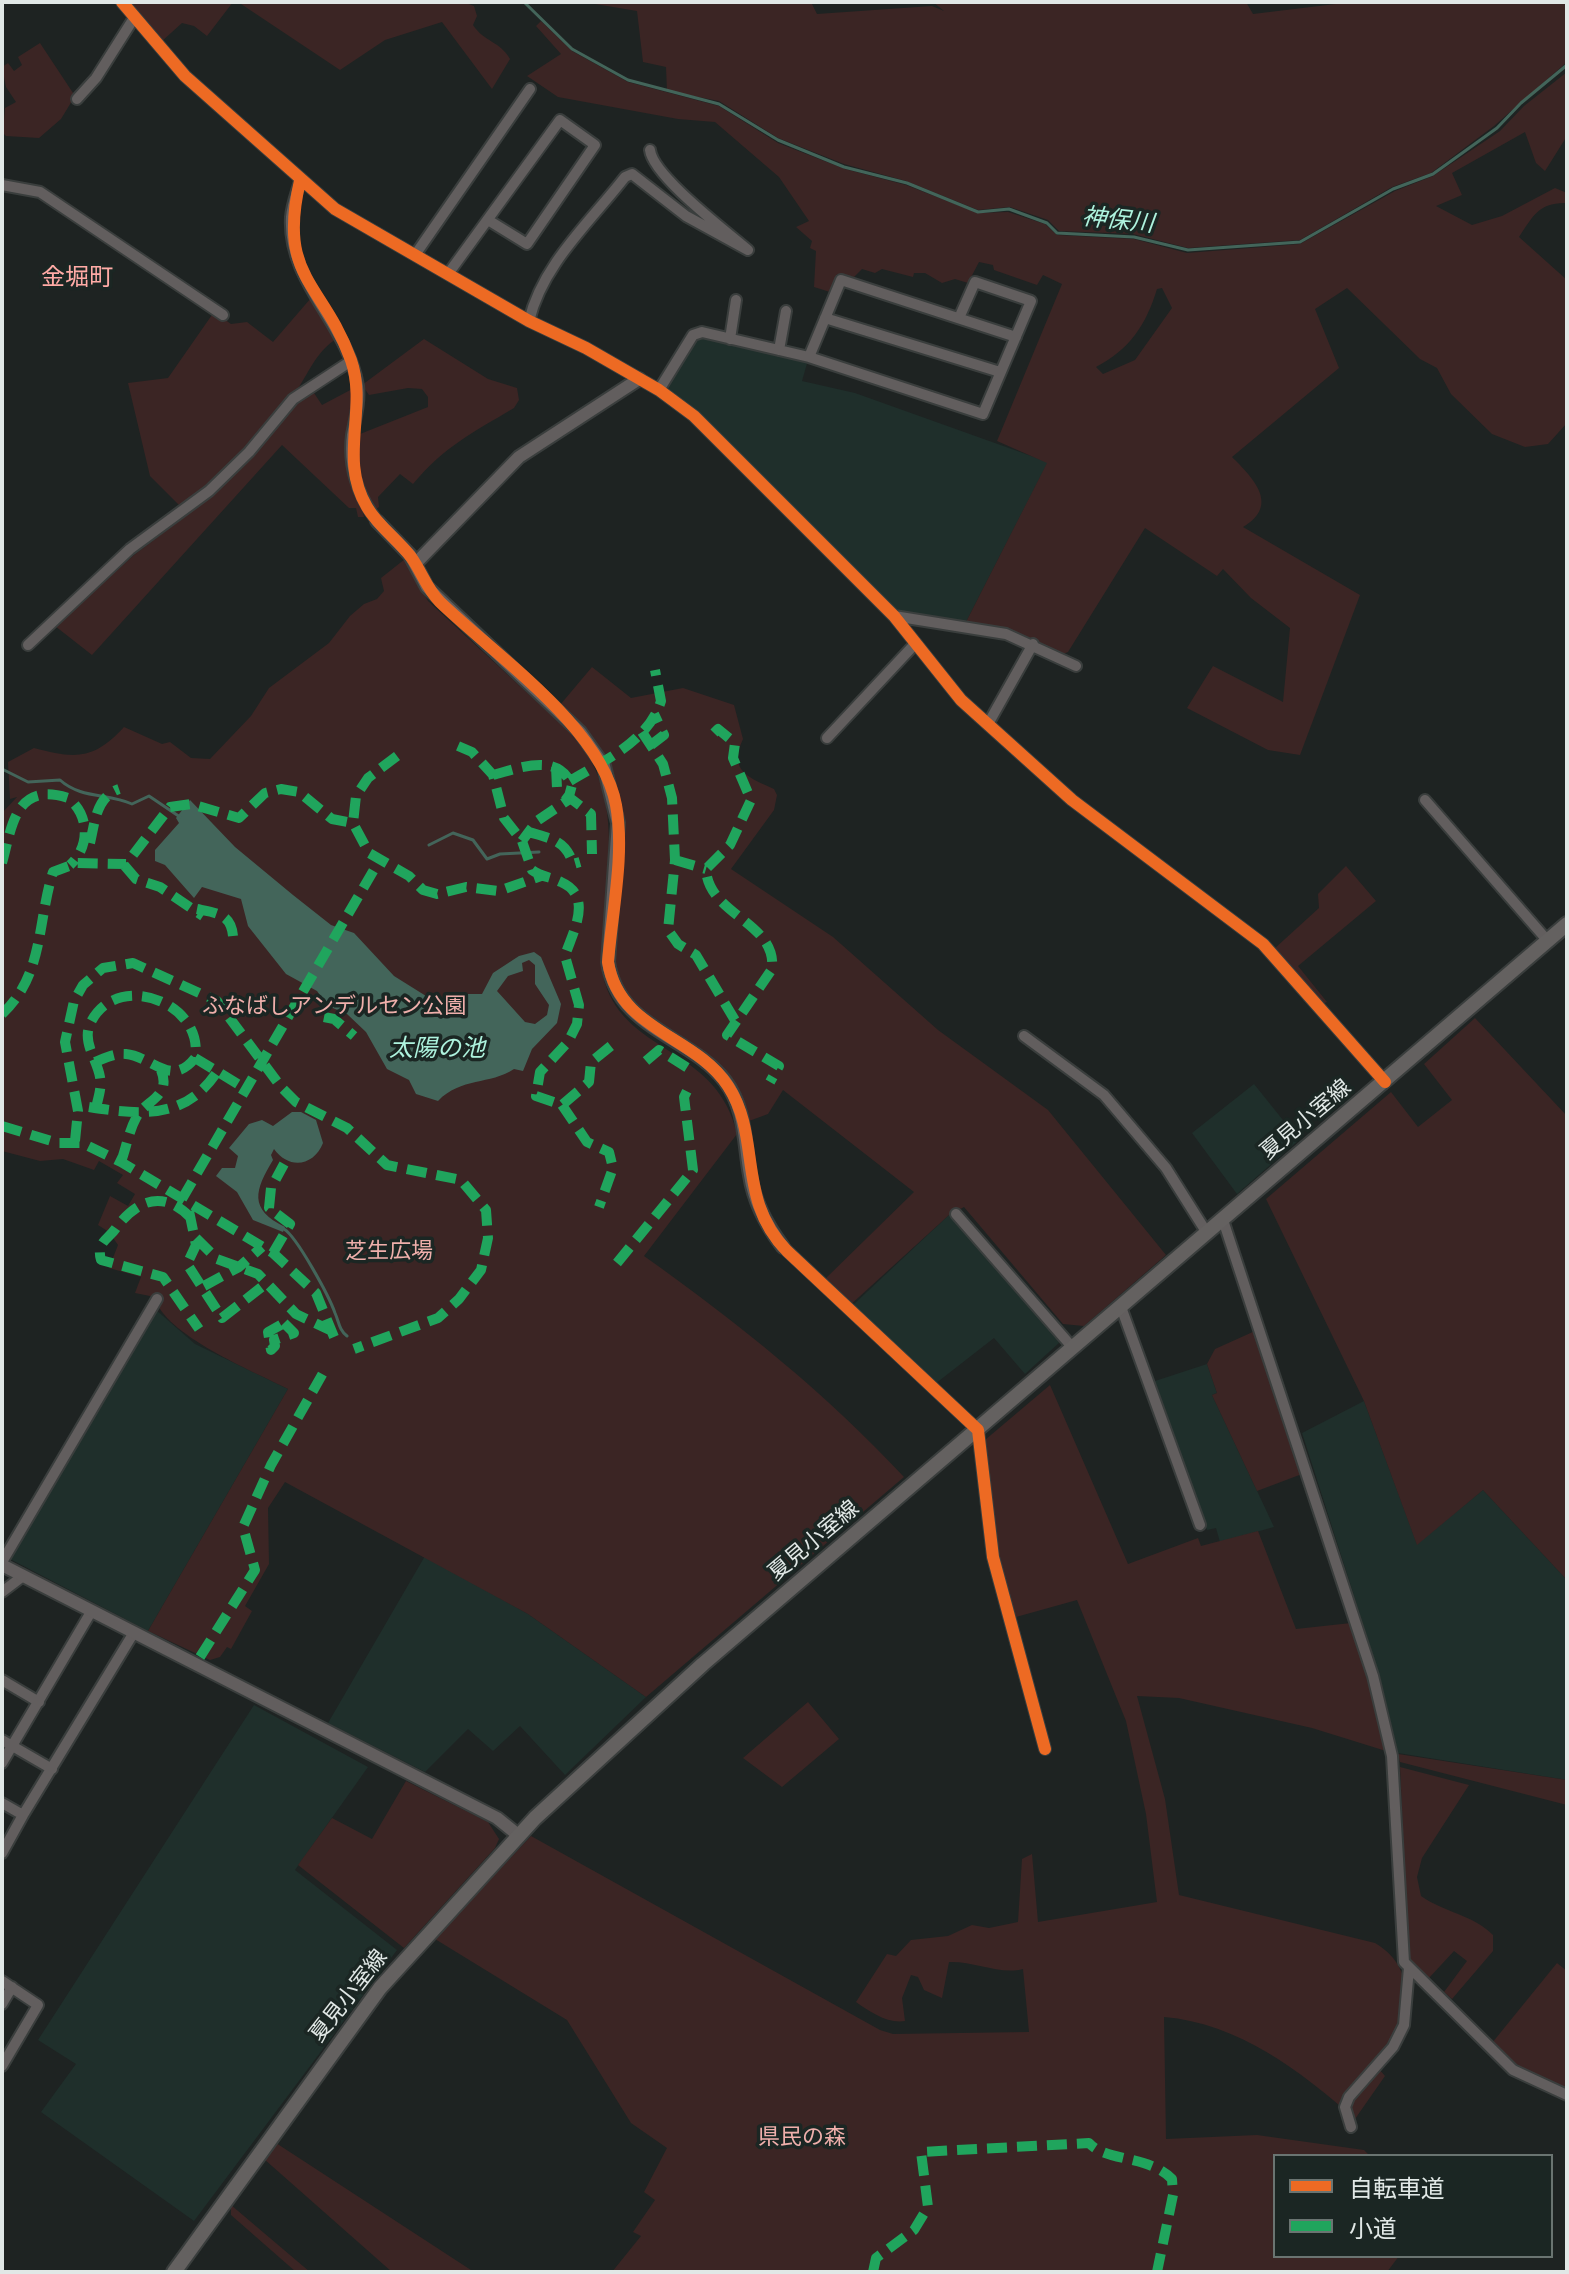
<!DOCTYPE html>
<meta charset="utf-8">
<style>
body{margin:0}
#map{position:relative;width:1569px;height:2274px;overflow:hidden;background:#1e2322;font-family:"PT Sans Narrow","Noto Sans JP",sans-serif}
canvas{display:block}
.frame{position:absolute;inset:0;border:4px solid #e1e8e6;pointer-events:none}
.legend{position:absolute;left:1273px;top:2154px;width:280px;height:104px;box-sizing:border-box;background:#1b2623;border:2px solid #6a7471;margin:0;padding:10px 14px;list-style:none;font-size:24px;color:#e1e8e6}
.legend li{display:flex;align-items:center;gap:16px;height:40px}
.legend b{width:40px;border:2px solid #6a7471}
</style>
<div id="map">
<canvas width="1569" height="2274"></canvas>
<div class="frame"></div>
<ul class="legend">
<li><b style="height:10px;background:#ed6a23"></b>自転車道</li>
<li><b style="height:10px;background:#20a55d"></b>小道</li>
</ul>
</div>
<script>
const ctx = document.querySelector('canvas').getContext('2d');
ctx.lineJoin = 'round';
function fill(path, color) {
  ctx.fillStyle = color;
  ctx.fill(path, 'evenodd');
}
function strokePath(path, color, width, dash) {
  ctx.strokeStyle = color;
  ctx.lineWidth = width;
  ctx.lineCap = dash ? 'butt' : 'round';
  ctx.setLineDash(dash || []);
  ctx.stroke(path);
}
function drawText(font, color, halo, rows, align = 'center') {
  ctx.font = font + ' "PT Sans Narrow","Noto Sans JP",sans-serif';
  ctx.lineWidth = 7;
  ctx.setLineDash([]);
  ctx.textBaseline = 'middle';
  ctx.strokeStyle = halo;
  ctx.fillStyle = color;
  for (const [text, x, y, turn = 0] of rows) {
    ctx.save();
    ctx.translate(x, y);
    ctx.rotate((+turn || 0) * Math.PI / 180);
    ctx.textAlign = isNaN(turn) ? turn : align;
    if (halo) ctx.strokeText(text, 0, 0);
    ctx.fillText(text, 0, 0);
    ctx.restore();
  }
}
const built = new Path2D(`
 M700,336l108,24 -6,21 53,12 193,69 -82,160 -69,-12 -199,-198 -29,-22 -1,-6z
 M1254,1084l45,56 -62,54 -45,-61z
 M949,1215l9,6 102,121 -35,32 -31,-36 -59,46 -83,-78z
 M155,1309l40,35 93,45 -140,242 -138,-72z
 M1207,1364l10,29 -5,2 62,132 -54,15 -4,-14 -9,2 -52,-149z
 M1364,1401l53,143 66,-54 84,90v200l-169,-27 -18,-76 -78,-244z
 M425,1556l103,58 118,83 -81,78 -45,-49 -27,25 -25,-22 -43,43 -97,-49z
 M254,1705l114,62 -73,103 102,80 -203,271 -153,-109 35,-48 -38,-24z`);
const green = new Path2D(`
 M128,2h105l-26,34 -13,-10 -12,-3 -21,19z
 M238,2h225l11,4 3,10 -4,9c11,17 27,16 37,34l-18,30 -50,-67 -57,18 -45,30z
 M583,2h228l6,12 115,-8 12,5 -11,-9h313l7,12 99,-12h215v60l-73,64 -63,47 -39,14 -92,53 -112,8 -55,-14 -74,-3 -11,-11 -38,-13 -32,3 -72,-29 -62,-17 -66,-26 -59,-37 -52,-10 -1,-24 -23,-5 -6,-51z
 M541,21l31,30 56,31 91,24 59,37 67,26 61,16 72,28 30,-1 37,12 12,11 77,4 53,14 113,-9 95,-53 38,-15 67,-45 24,-25 43,-34v64l-22,35 -9,-8 -11,-31 -73,41 10,22 -26,11 36,19 30,-9 53,-28 12,5v10c-28,-1 -34,13 -48,34l48,43v143l-19,21 -23,3 -33,-13 -41,-40 -14,-26 -17,-9 -73,-71 -32,21 24,59 -107,89c20,20 49,48 11,70l117,68 -60,160 -32,-5 -81,-42 26,-42 70,36 7,-74 -39,-30 -28,-29 -6,7 -72,-48 -77,124 -5,2 -55,-24 -42,-8 81,-159 -50,-22 65,-157 -19,-9 -6,10 -43,-15 -1,-5 -14,-3 -11,21 -13,-4 -13,4 -17,-10h-11l-1,4 -31,-8 -7,4 -13,-4 -8,8 -17,-3 -7,18 -16,-5 2,-36 -6,-3 2,-7 -16,-14 13,-6 -30,-44 -64,-55 -37,-3 -120,-22 -31,-21 34,-22 -25,-28zM1162,288l10,20 -37,52 -32,14 -7,-7c34,-18 50,-42 61,-78z
 M40,43l35,53 -14,23 -22,19 -33,-2 -3,-3 2,-25 11,-6 -10,-15 -4,-20 6,-4 6,8 8,-6 -4,-8z
 M311,298l25,41c-21,14 -27,34 -41,54 -31,42 -71,77 -110,112h-6l-29,-29 -22,-93 40,-5 46,-66 17,12 16,-2 26,20z
 M424,339l64,40 29,9 2,12 -5,8c-42,25 -69,38 -101,76l-13,-10 -22,23 1,10 -4,3c-18,-16 -21,-51 -20,-74l73,-29v-10l-6,-8 -14,-1 -39,7 -7,-10z
 M356,387l-7,49 15,81h-6l-2,-9h-7l-67,-63 -190,210 -37,-29 79,-71 78,-59 39,-39 44,-55 17,-12 10,15z
 M405,559l23,42 147,136c47,56 33,124 29,192 -2,20 -5,41 3,60 26,66 111,60 130,145l-93,122c94,67 182,137 260,221l-258,220 -118,-83 -243,-132 -17,26 1,56 -24,42 7,5 -21,38 -4,-2 -7,10 -10,3 -62,-29 140,-242c-33,-17 -126,-55 -133,-92l-20,-4 6,-16 -32,-9 9,-23 -9,-13 -11,-7 12,-29 18,10 7,-12 -18,-11 6,-8 -24,-14 -5,9 -31,-11 -23,2 -38,-10v-338l15,-16 -7,2 -2,-37 26,-14c41,11 60,12 90,-21l38,17 8,-2 21,16 19,1 41,-43 18,-28 60,-45 21,-27 14,-12 13,-5 7,-8 -3,-13z
 M592,667l39,31 52,-10 51,17 9,34c-16,33 8,39 31,50l3,6 -3,15 -43,59 102,68 105,93 110,80 118,145 -82,71 -21,-2 -99,-117 -15,8 -101,92 -25,-26 91,-89 -131,-102 -15,24 -19,7 -8,-22 -105,-91 -16,-23 -7,-23 11,-139c-6,-55 -26,-82 -64,-118z
 M1346,866l30,35 -78,65 29,36 -5,2 -48,-55 45,-41 -1,-14z
 M1475,1018l92,98v464l-84,-90 -66,55 -53,-144 -98,-202 125,-107 27,35 34,-27 -28,-36z
 M1255,1331l47,143 -45,17 -45,-96 5,-2 -10,-29 8,-15z
 M1050,1385l78,179 70,-26 3,8 57,-15 38,98 55,-6 17,55 18,73 -74,-23 -133,-30 -42,-2 28,103 14,96 196,48c49,29 31,83 -2,119l12,14 -30,43c-54,-48 -117,-96 -191,-102l2,122 91,-4 107,15 6,6h-95v100h124l-12,16h-775l29,-36 -8,-4 22,-32 -11,-8 23,-44 -36,-25 -64,-103 -132,-81 96,-103 349,194 13,4 136,-2 -6,-63c-23,6 -49,-8 -74,-7l-7,36 -18,-8 -6,-13 -7,-2 -9,23 3,23c-17,3 -35,-9 -49,-19l31,-48 9,2 15,-16 37,-4 24,-11 17,3 29,-6 4,-63 10,-5 6,68 119,-20 -11,-88 -20,-93 -49,-121 -61,17 -18,-60 -13,-117z
 M808,1702l31,37 -57,48 -39,-29z
 M1398,1754l169,26v25l-167,-43z
 M1400,1767l69,18 -47,73 -5,19 4,19c24,17 51,18 72,39v16l-41,48 -8,-7 23,-31 -13,-10 -25,27 -20,-18z
 M406,1781l82,41 11,17 -4,9 -91,100 -106,-83 34,-47 40,21z
 M1557,1963l10,8v118l-53,-22 -22,-24z
 M276,2143l198,129h-82l-128,-113z
 M231,2205l79,67h-14l-65,-57z`);
const water = new Path2D(`
 M190,800l45,47 58,48 38,30 23,8 40,43 48,30 20,-4 6,-8h14l11,-21 26,-17 15,-4 7,5 20,47 -4,19 -25,26 -9,22 -9,-2c-24,16 -53,8 -76,32l-22,-7 -7,-14 -22,-11 -21,-37 -19,-18 -19,-8 -11,-15 -31,-17 -38,-48 -7,-27 -39,-12 -8,11 -29,-33 -10,-4v-11l24,-27 -3,-5zM529,960l6,5v19l14,21 -2,10 -12,9 -10,-2 -28,-31 11,-15 15,-5 -1,-8z
 M292,1112h9l15,8 7,23c-9,23 -34,27 -49,6l-3,6 2,5c-18,30 -25,49 12,67l-2,5 -30,-12 -16,-28 -21,-16 6,-8h13l3,-12 -9,-8 20,-24 13,-4 11,6z`);
const stream = new Path2D(`
 M524,2l48,47 56,31 91,24 59,36 66,27 63,16 71,29 31,-3 38,14 10,10 77,4 54,13 112,-8 93,-53 40,-15 64,-46 24,-25 46,-38
 M2,769l26,13 32,-2c21,19 48,13 72,24l17,-8 31,21
 M429,845l24,-12 20,7 14,19 13,-5 39,-2
 M284,1229c13,8 45,67 51,84 4,9 4,17 12,23`);
const minor = new Path2D(`
 M122,2l63,74 150,133 194,112 57,27 73,42 35,26 200,200 67,84 111,100 191,144 122,138
 M77,99l19,-21 38,-60
 M300,181c-3,11 -8,24 -9,36 -4,65 57,107 67,169 2,17 -3,33 -6,49 -4,31 6,61 25,86
 M2,185l38,7 183,123
 M415,255l115,-166
 M448,274l112,-154 35,25 -68,99 -39,-24
 M825,318l175,54
 M529,321c13,-56 61,-99 96,-144l7,-3 54,42 62,34c-22,-19 -95,-74 -98,-100
 M730,339l6,-39
 M779,350l7,-39
 M809,357l32,-77 175,57
 M659,390l34,-55 9,-3 107,25 174,57 48,-113 -56,-19 -16,36
 M894,616l112,18 70,32
 M28,645l102,-96 79,-58 40,-39 44,-53 58,-38
 M988,724l45,-80
 M827,738l87,-93
 M1425,800l122,140
 M1024,1036l80,59 62,73 41,65
 M956,1214l117,134
 M1223,1220l150,456 19,80 12,206 109,108 54,25
 M783,1247l195,183 15,127 52,192
 M1121,1307l79,218
 M2,1562l155,-263
 M2,1592l21,-16
 M2,1680l37,22
 M2,1740l50,29
 M2,1763l89,-151
 M2,1803l21,12 -21,38
 M23,1815l110,-181
 M2,1981l36,24 -36,61
 M2,2004l10,-17
 M1351,2127l-6,-20 4,-10 44,-50 11,-22 5,-57`);
const tertiary = new Path2D(`
 M377,521l33,34 17,32 153,145 24,34 14,57 -10,139c10,67 81,73 117,119 21,28 19,62 25,94 4,27 17,51 33,72
 M415,564l104,-107 120,-78
 M2,1565l495,253 21,17`);
const secondary = new Path2D(`
 M174,2272l206,-284 155,-170 168,-154 864,-740`);
const quiet = new Path2D(`
 M642,732l21,32 9,34 3,62 -7,70 10,14 18,11 40,67
 M714,733l4,-4 17,14 -2,15 18,42 -21,45 -24,24c2,46 71,53 66,100l-45,66 52,31 -9,16
 M651,745l13,-10 -10,-21
 M458,746l14,6 21,23 11,43 18,23 10,29c9,7 19,7 29,12 34,15 10,53 4,74l14,49 -2,19 -9,18 -28,30 -4,24 26,9 27,-23 2,-20 21,-17
 M397,756l-29,22 -12,18 -3,27 16,30 40,23 14,14 14,4 29,-7 33,4 42,-15
 M556,767l1,21 34,26 1,40
 M493,775c27,-7 64,-23 79,10l-4,15 -31,21 -15,20
 M570,781c33,-20 78,-39 91,-80l-6,-31
 M529,832c22,7 37,8 44,32l7,-2
 M90,843c5,-21 6,-46 29,-54
 M675,860l31,9
 M2,863c10,-36 13,-82 66,-65 22,17 22,49 2,67
 M124,865l12,14 24,8 43,29
 M197,909c20,4 34,5 36,27
 M2,1014c42,-39 35,-91 51,-142l24,-9 49,1 44,-57 21,-3 48,14 26,-25 16,-4 18,3 33,27 21,4
 M324,1017l10,2 20,17
 M195,1058l51,31
 M646,1061l13,-11 29,18
 M95,1062c10,-4 20,-9 31,-8 27,3 45,34 69,4 10,-56 -80,-89 -105,-34 -8,19 7,35 10,53 2,11 -2,21 -4,31
 M562,1105l25,37 22,10 4,16 -14,39
 M89,1107c51,8 96,13 128,-35
 M2,1126l56,17h24l39,19 152,91 43,40 18,44
 M75,1141l3,-30 -13,-69 9,-41 9,-16 20,-17 30,-5 84,38 64,86 15,15 51,26 40,37 74,15 25,30 2,28 -7,32 -22,29 -21,19 -84,31
 M121,1162c5,-14 8,-31 15,-44 9,-18 36,-21 25,-48
 M182,1199l197,-338
 M189,1211l7,34 -9,19 35,54 46,-36
 M191,1218c-28,-29 -54,-18 -75,10 -8,12 -20,14 -15,32l62,17 36,52
 M196,1238l21,21 41,15 38,40 36,17
 M273,1253l17,-29 -21,-16 2,-20 13,-24
 M617,1263l76,-93 -9,-73 6,-12
 M204,1286l35,-19 23,-20
 M284,1323l10,10 -20,7 1,6 -4,4 -3,-18z
 M200,1657l55,-87 -12,-43 28,-62 56,-99
 M873,2272l3,-14 38,-28 14,-23 -7,-55 168,-9c17,19 60,12 83,36l1,16 -16,77`);
const cycleway = new Path2D(`
 M122,2l63,74 150,133 194,112 57,27 73,42 35,26 200,200 67,84 111,100 191,144 122,138
 M300,181c-23,97 23,101 51,179 17,49 -13,99 16,147 11,19 30,32 44,50 11,15 15,31 29,45 56,54 162,126 176,203 9,49 -4,107 -8,157 11,69 87,73 120,124 34,52 8,113 59,165l191,179 15,127 52,192`);
const parkNames = [
 ["ふなばしアンデルセン公園",334,1007],
 ["芝生広場",389,1252],
 ["県民の森",802,2138]
];
const streetNames = [
 ["夏見小室線",1306,1120,-40],
 ["夏見小室線",814,1541,-40],
 ["夏見小室線",349,1996,-52]
];
const waterNames = [
 ["神保川",1118,221,6],
 ["太陽の池",437,1049]
];
const neighbourhoodNames = [
 ["金堀町",77,278]
];
fill(built, '#1f2f2b');
fill(green, '#3b2524');
fill(water, '#43655a');
strokePath(stream, '#43655a', 3);
strokePath(minor, '#3a3e3d', 14);
strokePath(tertiary, '#3a3e3d', 16);
strokePath(secondary, '#3a3e3d', 18);
strokePath(minor, '#625e5e', 10);
strokePath(tertiary, '#625e5e', 12);
strokePath(secondary, '#646160', 14);
strokePath(quiet, '#20a55d', 10, [20, 10]);
strokePath(cycleway, '#ed6a23', 12);
drawText('22px', '#efafab', '#1b2623', parkNames);
drawText('22px', '#e1e8e6', '#1b2623', streetNames);
drawText('italic 24px', '#aef3de', '#1b2623', waterNames);
drawText('24px', '#ffaba6', '#1b2623', neighbourhoodNames);
</script>
